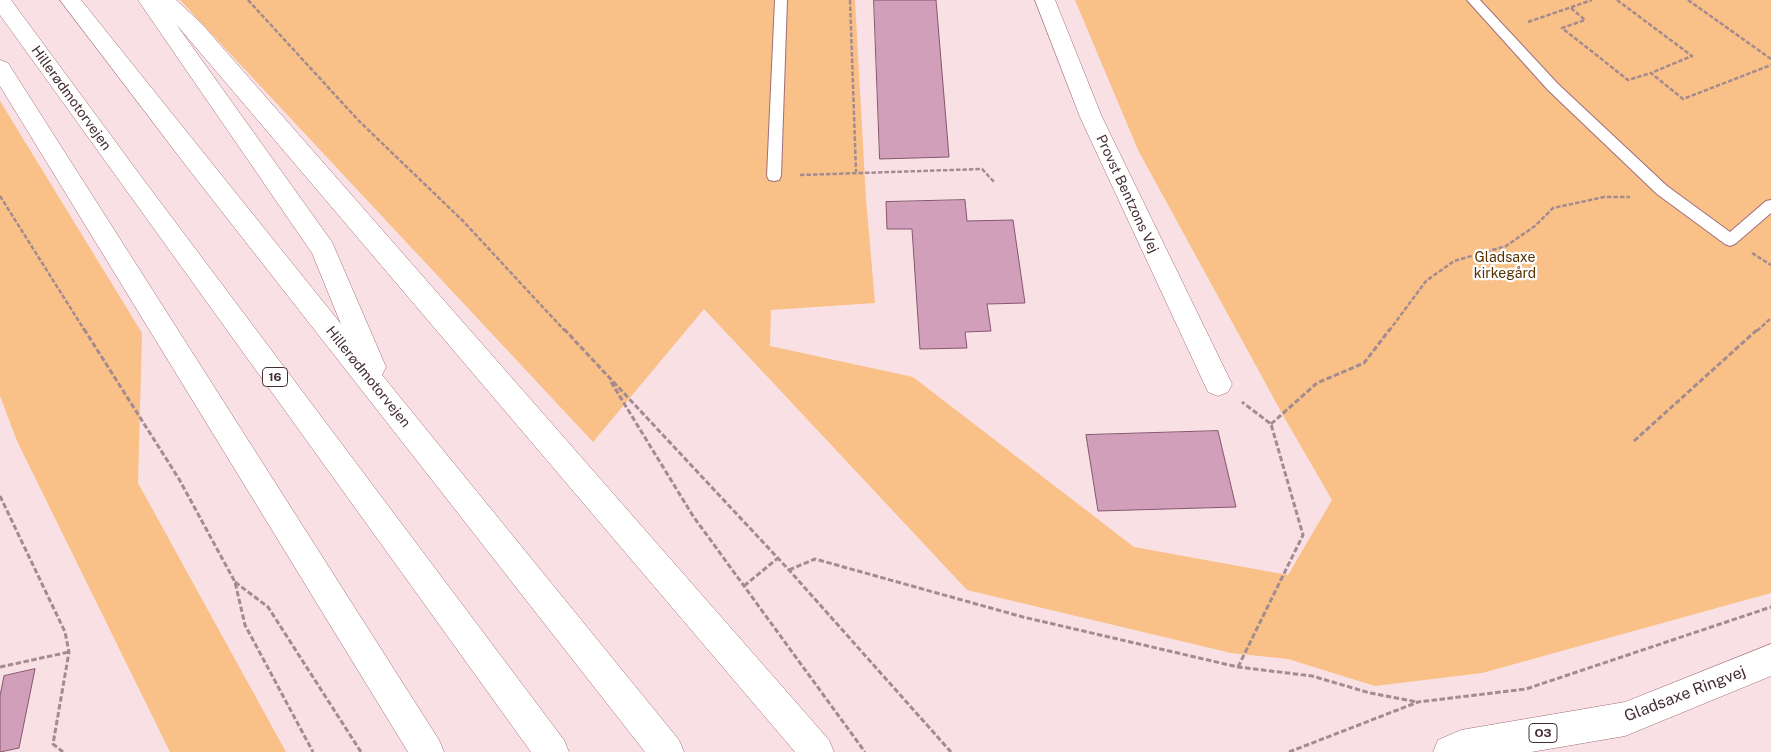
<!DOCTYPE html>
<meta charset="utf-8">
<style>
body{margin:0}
canvas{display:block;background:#f9e0e4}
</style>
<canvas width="1771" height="752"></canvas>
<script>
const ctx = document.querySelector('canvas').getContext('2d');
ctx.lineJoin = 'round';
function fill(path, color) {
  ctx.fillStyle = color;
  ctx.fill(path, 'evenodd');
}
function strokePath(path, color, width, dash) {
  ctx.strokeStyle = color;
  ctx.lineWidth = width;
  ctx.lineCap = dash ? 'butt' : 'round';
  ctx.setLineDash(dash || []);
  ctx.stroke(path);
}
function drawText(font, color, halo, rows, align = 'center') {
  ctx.font = font + ' "Public Sans",sans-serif';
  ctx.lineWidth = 4.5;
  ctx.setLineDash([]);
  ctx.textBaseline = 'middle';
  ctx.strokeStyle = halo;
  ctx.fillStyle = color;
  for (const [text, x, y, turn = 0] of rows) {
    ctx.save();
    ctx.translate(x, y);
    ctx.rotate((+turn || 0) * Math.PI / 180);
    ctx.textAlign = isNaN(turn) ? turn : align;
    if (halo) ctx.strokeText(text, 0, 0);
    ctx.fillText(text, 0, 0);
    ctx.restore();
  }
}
const green = new Path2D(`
 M180,0h675l11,199 9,104 -104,7 -1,36 143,31 221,170 154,28 44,-75 -48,-83 -146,-267 -63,-150h696v593l-289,80 -107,13 -87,-27 -57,-6 -264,-63 -263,-281 -111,133z
 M0,101l142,232 -4,150 148,269h-116l-153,-311 -17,-45z`);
const building = new Path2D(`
 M874,0h62l13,157 -69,2z
 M965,200l2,21 46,-1 12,83 -38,1 4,27 -26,1 2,16 -47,1 -8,-120h-25l-1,-27z
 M1218,431l18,76 -138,4 -12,-76z
 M35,669l-16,79 -19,4v-56l4,-20z`);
const pathFar1 = new Path2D(`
 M248,0l111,121 104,100 102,110
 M850,0l6,172
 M1617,0l75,56 -41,17 32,26 88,-34
 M1688,0l83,59
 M1571,8l14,12 -23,8 66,52 23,-7
 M1528,22l64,-22
 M800,175l182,-6 13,14
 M0,196l85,135
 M1752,253l19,12
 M1389,331l37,-50 28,-20 52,-15 29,-20 18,-18 51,-11h26
 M1757,331l14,-13`);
const path = new Path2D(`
 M84,329l95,150 56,103 10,43 68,127
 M564,329l225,241 162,182
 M611,382l82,134 172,236
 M1271,424l46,-41 47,-20 26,-34
 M1634,441l124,-112
 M0,496l65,136 4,20 -16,92 10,8
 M789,570l26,-11 208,58 215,50 74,9 58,17 48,9
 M235,582l33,25 93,145
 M744,586l34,-28
 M0,667l69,-15
 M1238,667l65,-132 -32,-111 -29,-22
 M1289,752l129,-50 108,-13 245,-82`);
const lane = new Path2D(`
 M775,0h12l-6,176 -2,4 -5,1 -5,-1 -2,-4z
 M1467,0h13l78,84 109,102 63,46 36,-31 5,-1v13l-36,31 -5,2 -5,-2 -68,-50 -109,-104z`);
const street = new Path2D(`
 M1035,0h20l47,117 130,267 -4,8 -10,4 -10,-4 -128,-275z`);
const primary = new Path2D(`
 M1771,644v32l-146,60 -94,16h-98l5,-12 23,-10 164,-28z`);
const highway = new Path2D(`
 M0,0h11l132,179 421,561 5,12h-38l-531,-737z
 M60,0h21l260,324 -29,-71 -174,-253h38l25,23 628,717 5,12h-39l-619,-728 156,218 54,125 -4,8 297,365 5,12h-39l-458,-585z
 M0,60l8,3 431,677 5,12h-36l-408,-666z`);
const shields = [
 [275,377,25],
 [1543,733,28]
];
const shieldNames = [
 ["16",275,377],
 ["O3",1543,733]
];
const streetNames = [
 ["Hillerødmotorvejen",71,98,54],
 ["Provst Bentzons Vej",1127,194,65],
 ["Hillerødmotorvejen",368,377,51]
];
const parkNames = [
 ["Gladsaxe",1505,258],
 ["kirkegård",1505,274]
];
const nearStreetnames = [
 ["Gladsaxe Ringvej",1685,694,-21]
];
fill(green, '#f9c087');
fill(building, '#d19fb9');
strokePath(building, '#84576f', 1);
strokePath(lane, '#a16d77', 2);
strokePath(street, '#a16d77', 1);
strokePath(primary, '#a16d77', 1);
strokePath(highway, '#a16d77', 1);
strokePath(pathFar1, '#a38b8f', 2.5, [4.5, 2]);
strokePath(path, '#a38b8f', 3, [5.5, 2.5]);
fill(lane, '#fff');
fill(street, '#fff');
fill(primary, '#fff');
fill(highway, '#fff');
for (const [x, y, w] of shields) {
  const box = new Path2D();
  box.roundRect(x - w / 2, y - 9.5, w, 19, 4);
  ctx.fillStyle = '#fff';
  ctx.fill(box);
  strokePath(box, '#452e32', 1);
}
drawText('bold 12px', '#452e32', null, shieldNames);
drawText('14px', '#452e32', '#fff', streetNames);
drawText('14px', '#553100', '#fff', parkNames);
drawText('16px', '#452e32', '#fff', nearStreetnames);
</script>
